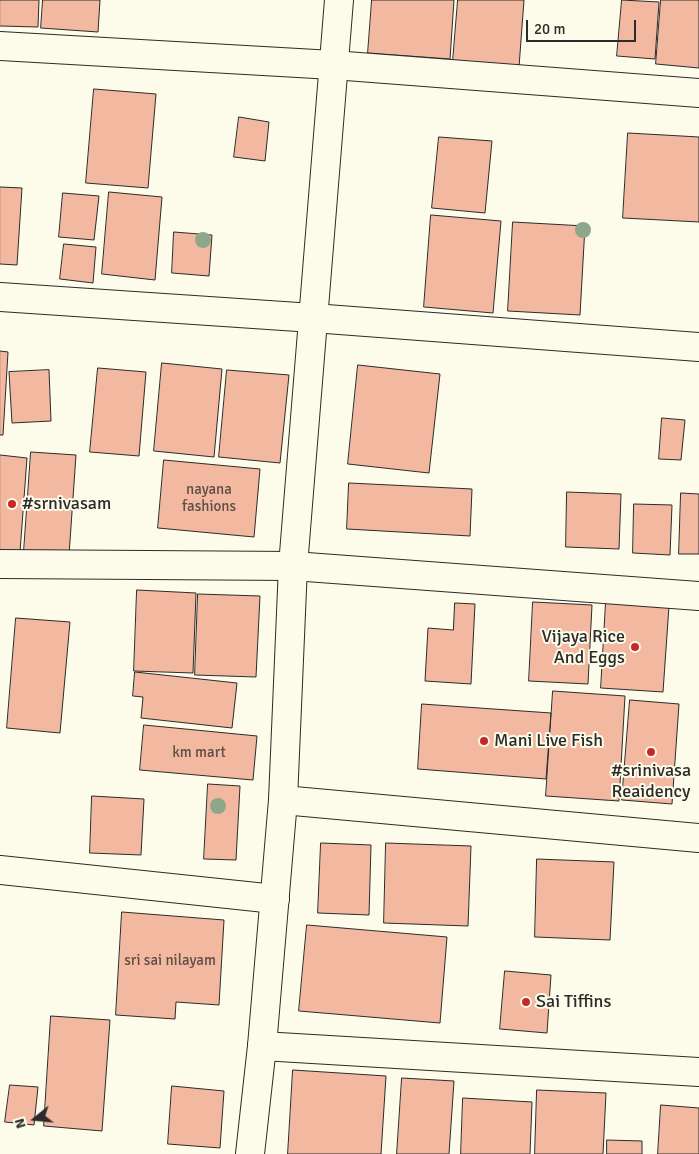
<!DOCTYPE html>
<style>
body{margin:0}
#map{position:relative;width:699px;height:1154px;overflow:hidden;background:#fdfbea;font-family:Signika,sans-serif}
canvas{display:block}
.north{position:absolute;left:10px;top:1094px;width:50px;height:50px;-webkit-text-stroke:4px #fdfbea;paint-order:stroke;rotate:253deg;font-size:14px;font-weight:700;line-height:20px;text-align:center;color:#2b2b2b}
.north::after{content:'';display:block;margin:auto;width:18px;height:22px;background:#2b2b2b;clip-path:polygon(50% 0,100% 100%,50% 72%,0 100%)}
.scale{position:absolute;left:526px;top:20px;width:110px;height:22px;box-sizing:border-box;border:2px solid #2b2b2b;border-top:0;padding-left:6px;font-size:15px;line-height:18px;white-space:nowrap;color:#2b2b2b;-webkit-text-stroke:4px #fdfbea;paint-order:stroke}
</style>
<div id="map">
<canvas width="699" height="1154"></canvas>
<div class="north">N</div>
<div class="scale">20 m</div>
</div>
<script>
const ctx = document.querySelector('canvas').getContext('2d');
ctx.lineJoin = 'round';
function fill(path, color) {
  ctx.fillStyle = color;
  ctx.fill(path, 'evenodd');
}
function strokePath(path, color, width, dash) {
  ctx.strokeStyle = color;
  ctx.lineWidth = width;
  ctx.lineCap = dash ? 'butt' : 'round';
  ctx.setLineDash(dash || []);
  ctx.stroke(path);
}
function drawText(font, color, halo, rows, align = 'center') {
  ctx.font = font + ' Signika,sans-serif';
  ctx.lineWidth = 4;
  ctx.setLineDash([]);
  ctx.textBaseline = 'middle';
  ctx.strokeStyle = halo;
  ctx.fillStyle = color;
  for (const [text, x, y, turn = 0] of rows) {
    ctx.save();
    ctx.translate(x, y);
    ctx.rotate((+turn || 0) * Math.PI / 180);
    ctx.textAlign = isNaN(turn) ? turn : align;
    if (halo) ctx.strokeText(text, 0, 0);
    ctx.fillText(text, 0, 0);
    ctx.restore();
  }
}
const building = new Path2D(`
 M0,0h39l-1,27 -38,-1z
 M43,0h57l-2,32 -57,-4z
 M372,0h82l-4,59 -82,-6z
 M458,0h66l-5,67 -66,-6z
 M622,0l37,2 -4,57 -38,-3z
 M661,0h38v68l-43,-4z
 M94,89l62,5 -8,94 -62,-5z
 M239,117l30,5 -4,39 -31,-4z
 M628,133l71,4v85l-76,-4z
 M439,137l53,4 -7,72 -53,-5z
 M0,187l22,1 -5,77 -17,-1z
 M109,192l53,5 -7,83 -53,-6z
 M63,193l36,3 -5,44 -35,-3z
 M431,215l70,6 -8,92 -69,-6z
 M513,222l72,4 -5,89 -72,-4z
 M174,232l38,3 -3,41 -37,-3z
 M64,244l32,3 -3,36 -33,-4z
 M0,351l8,1 -5,83h-3z
 M162,363l60,6 -8,88 -60,-6z
 M358,365l82,9 -11,99 -81,-9z
 M98,368l48,4 -7,84 -49,-4z
 M49,370l2,51 -39,2 -3,-51z
 M227,370l62,5 -9,88 -61,-6z
 M662,418l23,2 -4,40 -22,-1z
 M31,452l45,3 -7,100 -45,-4z
 M0,455l27,3 -7,94 -20,-1z
 M164,460l96,9 -6,68 -96,-9z
 M349,483l123,6 -2,47 -123,-7z
 M567,492l54,2 -2,55 -53,-2z
 M681,493l18,1v60h-20z
 M634,504l38,1 -2,50 -37,-2z
 M137,590l59,3 -3,80 -59,-2z
 M198,594l62,2 -4,81 -61,-2z
 M533,602l59,3 -4,79 -59,-3z
 M606,602l63,4 -6,86 -62,-4z
 M455,603l20,1 -4,80 -46,-3 3,-53 25,2z
 M16,618l54,4 -10,111 -53,-5z
 M135,672l102,11 -5,45 -91,-10 2,-21 -10,-1z
 M553,691l72,5 -6,105 -73,-5z
 M630,700l49,4 -7,100 -50,-4z
 M422,704l129,9 -5,66 -128,-10z
 M144,725l113,11 -4,44 -113,-10z
 M208,784l32,2 -4,74 -32,-1z
 M92,796l52,3 -3,56 -51,-2z
 M321,843l50,2 -2,70 -51,-2z
 M386,843l85,3 -3,80 -84,-3z
 M537,859l77,3 -4,78 -75,-3z
 M122,912l102,8 -5,85 -43,-3 -1,17 -59,-4z
 M307,925l140,12 -7,86 -141,-12z
 M505,971l46,4 -4,58 -47,-4z
 M51,1016l59,4 -8,111 -58,-5z
 M293,1070l93,6 -5,78h-93z
 M402,1078l52,3 -5,73h-52z
 M10,1085l28,2 -4,38 -29,-3z
 M172,1086l52,5 -4,57 -52,-4z
 M537,1090l69,3 -3,61h-68z
 M463,1098l69,4 -2,52h-69z
 M661,1105l38,3v46h-41z
 M607,1140l35,1v13h-35z`);
const street = new Path2D(`
 M0,46l333,19 366,28
 M0,297l313,21 386,29
 M0,564l293,2 406,30
 M283,800l416,38
 M0,870l275,29
 M262,1046l437,26`);
const secondary = new Path2D(`
 M250,1154l12,-108 21,-246 10,-234 46,-566`);
const trees = [
 [583,230],
 [203,240],
 [218,806]
];
const markers = [
 [12,504,5,"#c62828"],
 [635,647,5,"#c62828"],
 [484,741,5,"#c62828"],
 [651,752,5,"#c62828"],
 [526,1002,5,"#c62828"]
];
const numberNames = [
 ["nayana",209,490],
 ["fashions",209,507],
 ["km mart",199,753],
 ["sri sai nilayam",170,961]
];
const poiNames = [
 ["#srnivasam",22,504],
 ["Vijaya Rice",625,637,"right"],
 ["And Eggs",625,658,"right"],
 ["Mani Live Fish",494,741],
 ["#srinivasa",651,771,"center"],
 ["Reaidency",651,792,"center"],
 ["Sai Tiffins",536,1002]
];
fill(building, '#f2b8a0');
strokePath(building, '#2b2b2b', 1);
strokePath(street, '#2b2b2b', 30);
strokePath(secondary, '#2b2b2b', 30);
strokePath(street, '#fdfbea', 28);
strokePath(secondary, '#fdfbea', 28);
ctx.fillStyle = '#8ea78a';
for (const [x, y] of trees) {
  ctx.beginPath();
  ctx.arc(x, y, 8, 0, 2 * Math.PI);
  ctx.fill();
}
for (const [x, y, r, color] of markers) {
  const dot = new Path2D();
  dot.arc(x, y, r, 0, 2 * Math.PI);
  ctx.fillStyle = color;
  ctx.fill(dot);
  strokePath(dot, '#fdfbea', 2);
}
drawText('15px', '#5d4e48', null, numberNames);
drawText('18px', '#2b2b2b', '#fdfbea', poiNames, 'left');
</script>
